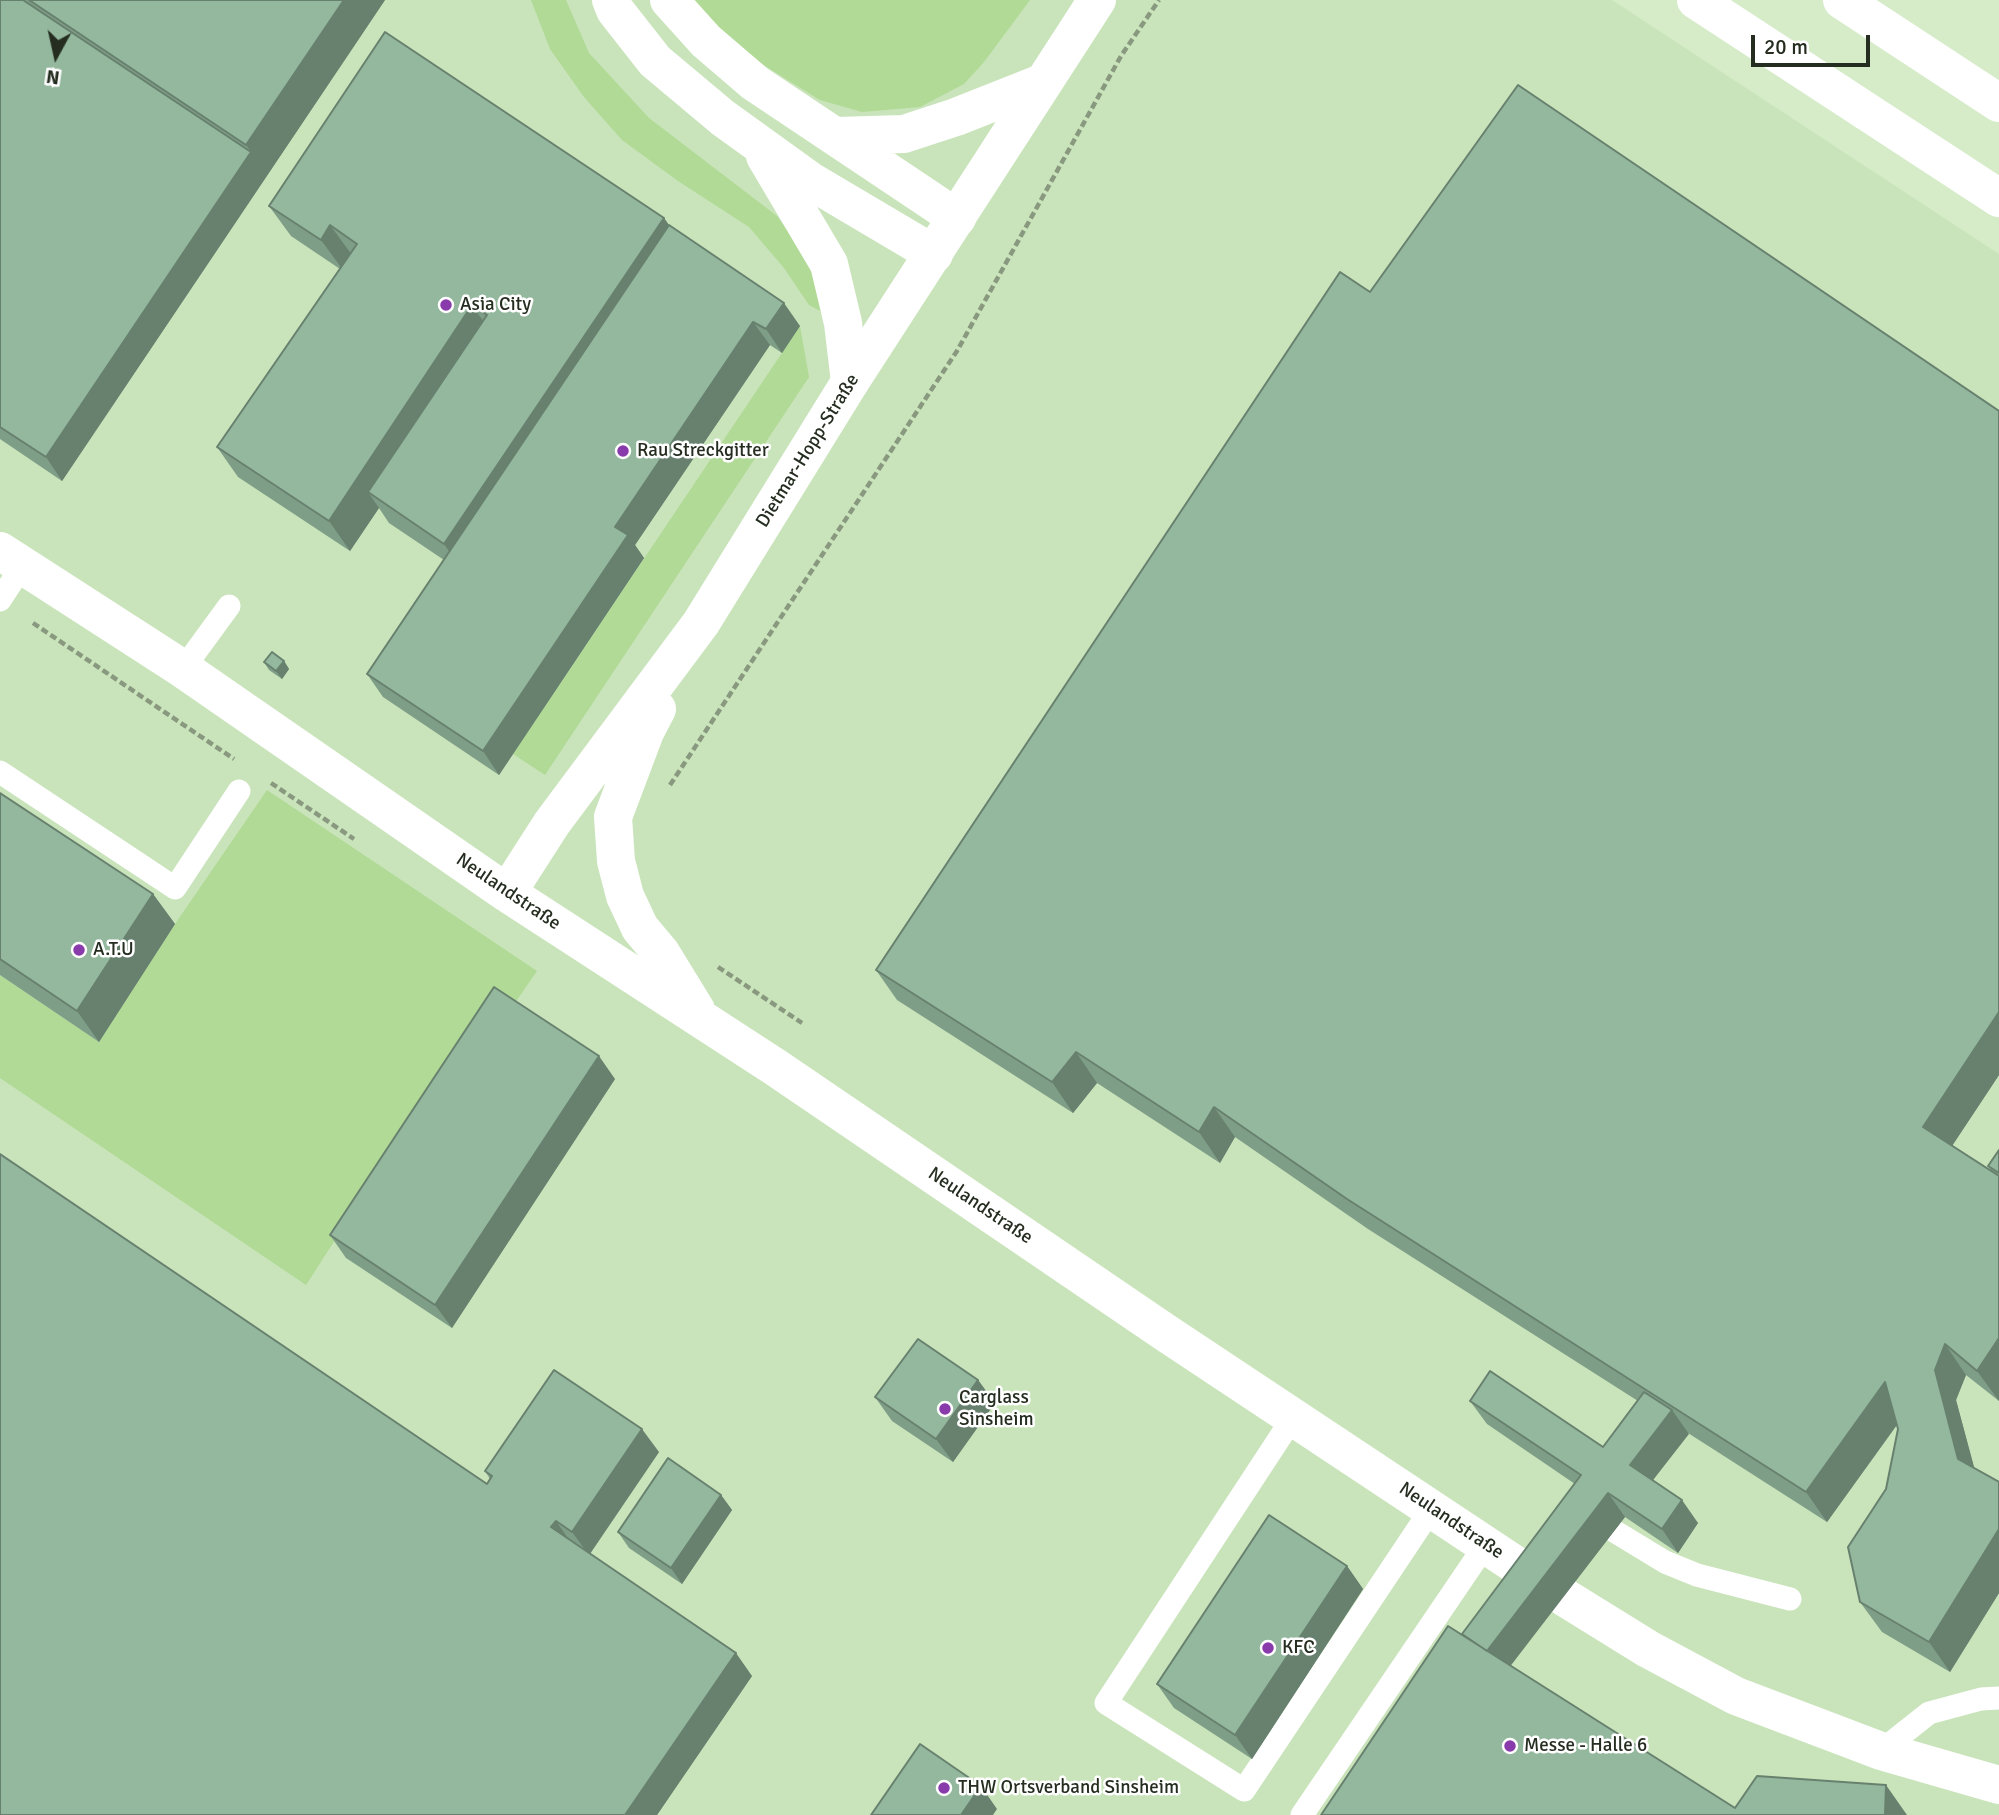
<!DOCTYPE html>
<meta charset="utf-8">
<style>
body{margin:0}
#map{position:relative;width:1999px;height:1815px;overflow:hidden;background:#d6ecc9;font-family:Signika,sans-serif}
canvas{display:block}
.north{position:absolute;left:21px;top:21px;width:70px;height:70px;-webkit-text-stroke:5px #fff;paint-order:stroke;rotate:188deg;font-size:19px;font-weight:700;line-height:28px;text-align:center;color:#242d1f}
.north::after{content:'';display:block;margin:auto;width:24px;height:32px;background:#242d1f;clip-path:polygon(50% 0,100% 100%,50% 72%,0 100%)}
.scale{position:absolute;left:1751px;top:35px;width:119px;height:32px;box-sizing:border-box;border:4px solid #242d1f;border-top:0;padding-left:9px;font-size:21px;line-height:24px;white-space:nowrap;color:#242d1f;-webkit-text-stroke:5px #fff;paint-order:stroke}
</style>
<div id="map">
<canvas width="1999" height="1815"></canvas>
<div class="north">N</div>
<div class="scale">20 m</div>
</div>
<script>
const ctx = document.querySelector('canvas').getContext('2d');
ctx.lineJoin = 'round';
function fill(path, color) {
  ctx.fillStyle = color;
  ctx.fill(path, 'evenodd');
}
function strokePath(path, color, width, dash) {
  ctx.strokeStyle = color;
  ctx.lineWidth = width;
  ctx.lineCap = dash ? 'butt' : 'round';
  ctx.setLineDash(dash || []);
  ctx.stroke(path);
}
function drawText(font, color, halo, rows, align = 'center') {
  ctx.font = font + ' Signika,sans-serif';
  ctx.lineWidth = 5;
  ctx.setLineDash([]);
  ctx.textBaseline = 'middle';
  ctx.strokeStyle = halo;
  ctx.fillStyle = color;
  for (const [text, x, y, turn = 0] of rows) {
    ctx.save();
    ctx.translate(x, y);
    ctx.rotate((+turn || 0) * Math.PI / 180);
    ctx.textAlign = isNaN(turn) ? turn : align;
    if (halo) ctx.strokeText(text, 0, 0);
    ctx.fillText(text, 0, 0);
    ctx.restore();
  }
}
const built = new Path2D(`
 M0,0h1612l387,254v1561h-1999z`);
const green = new Path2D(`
 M531,0h35l23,53 60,65 128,98 34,47 13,50 -15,-8 -25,-37 -35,-41 -71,-46 -56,-41 -38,-43 -34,-48z
 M692,0h338l-46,62 -20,22 -44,23 -58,5 -42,-12 -55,-34 -51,-40z
 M800,326l9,51 -264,398 -32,-21z
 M267,790l270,181 -27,39 -146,185 -58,90 -306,-207v-103l99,67 76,-118z`);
const path = new Path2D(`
 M33,623l201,136
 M271,783l83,56
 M670,785l287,-434 164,-295 38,-56
 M718,967l84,56`);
const service = new Path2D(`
 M0,600l23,-35
 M183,669l46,-63
 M0,772l175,116 64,-97
 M1294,1416l-188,287 138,87 188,-282
 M1614,1531l51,31 32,13 93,24
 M1881,1751l48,-38 52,-14 18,-1
 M1302,1815l184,-271`);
const tertiary = new Path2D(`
 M0,551l183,118 324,224 268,174 391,266 398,264 84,52 88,47 145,55 118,34
 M657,709l-12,23 -32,85 3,44 9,35 15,32 21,25 35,57
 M507,893l45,-70 149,-200 149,-241 247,-382`);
const motorway = new Path2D(`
 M611,0l4,10 40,51 68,57 86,62 125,74
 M669,0l37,41 49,42 202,135
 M1696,0l303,198
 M1842,0l157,103
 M836,136l68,-2 52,-17 86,-34
 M765,156l64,108 14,59 7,59`);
const wall = new Path2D(`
 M0,0h385l-323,481 -62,-42z
 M269,206l395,12 5,7 131,101 -18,27 -12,-8 -135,200 9,13 -145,217 -116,-78 -16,-23 77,-114 -55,-37 -10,-15 -29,43 -112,-74 -21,-30 123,-178 -49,-33z
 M1370,292l629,119v664l-47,71 40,26 -4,-6 11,-16v251l-33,-26 -10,25 18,68 25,14v111l-49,79 -68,-40 -22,-30 26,-113 12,-60 -1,-4 -70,97 -139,-89 -35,47 45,43 -20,30 -53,-36 -115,148 225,143 172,7h-586l141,-181 113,-150 -88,-60 -17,-23 133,46 35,-46 -270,-172 -133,-92 -15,26 -123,-80 -24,30 -176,-113 -21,-30z
 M284,661l5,8 -7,10 -13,-9 -5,-8z
 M0,793l153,101 22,30 -76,118 -99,-67z
 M615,1079l-163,249 -106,-70 -16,-23z
 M978,1380l17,23 -42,59 -61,-41 -17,-24z
 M659,1452l-69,102 162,122 -95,139h-657l487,-331 3,-5 -5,-8z
 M721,1495l11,15 -50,74 -53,-36 -11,-16z
 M1347,1566l16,23 -111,170 -78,-51 -17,-24z`);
const shadedWall = new Path2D(`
 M344,0h41l-323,481 -16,-24 205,-305 -5,-7z
 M664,218l21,30 -220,326 -21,-30z
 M330,225l22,30 -9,15 -22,-30z
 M784,303l16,23 -18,27 -16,-24z
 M472,305l21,30 -125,157 11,16 -29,43 -21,-30z
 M753,322l17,23 -135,200 9,13 -145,217 -16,-24 132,-224z
 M284,661l5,8 -7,10 -6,-8z
 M153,894l22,30 -76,118 -22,-31z
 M1999,1012v63l-55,83 -21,-31z
 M1076,1052l21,31 -24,30 -21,-31z
 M599,1056l16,23 -163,249 -17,-23z
 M1214,1107l21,30 -15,26 -21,-31z
 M1999,1338v63l-22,-30z
 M1945,1344l21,31 -10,25 24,89 -22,-30 -23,-89z
 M978,1380l17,23 -42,59 -17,-23z
 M1885,1382l21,30 -79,110 -21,-30z
 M1672,1410l17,24 -43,55 -16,-24z
 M642,1429l17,23 -70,103 -17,-23z
 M1608,1493l17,24 -123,160 -17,-24z
 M721,1495l11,15 -50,74 -11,-16z
 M1682,1500l16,23 -20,30 -16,-24z
 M556,1521l16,23 -21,-17z
 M1999,1529v64l-49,79 -21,-30z
 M1347,1566l16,23 -111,170 -17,-24z
 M736,1653l16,23 -95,139h-32z
 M1886,1785l21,30h-22z
 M981,1786l16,23 -4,6h-32z`);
const building = new Path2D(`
 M0,0h23l228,152 -205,305 -46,-30z
 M29,0h315l-98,145z
 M385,32l279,186 -220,326 -76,-52 119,-177 -15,-10 -143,216 -112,-74 140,-203 -27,-19 -9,15 -52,-34z
 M1518,85l481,326v601l-76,115 76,49v162l-22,33 -32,-27 -10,26 23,89 41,23v47l-70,113 -69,-40 -12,-55 38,-58 12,-60 -13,-47 -79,110 -459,-293 -133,-92 -15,25 -123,-80 -24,30 -176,-112 464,-698 30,20z
 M669,225l115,78 -18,26 -13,-7 -138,205 13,8 -145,216 -116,-77z
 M272,652l12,9 -8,10 -12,-9z
 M0,793l153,101 -76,117 -77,-52z
 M494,987l105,69 -164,249 -105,-70z
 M1999,1150v23l-11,-7z
 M0,1154l487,330 5,-8 -7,-5 69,-101 88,59 -70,103 -16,-11 -5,6 185,126 -111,162h-625z
 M918,1339l60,41 -42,59 -61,-42z
 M1490,1371l113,76 41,-55 28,18 -42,55 52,35 -20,29 -54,-36 -121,158 -25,-17 119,-159 -111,-74z
 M668,1458l53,37 -50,73 -53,-36z
 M1269,1515l78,51 -112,169 -78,-51z
 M1448,1626l287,182 22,-32 129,9 -1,30h-564z
 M920,1744l61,42 -20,29h-90z`);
const markers = [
 [446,305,7,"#893bab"],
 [623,451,7,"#893bab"],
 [79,950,7,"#893bab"],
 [945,1409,7,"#893bab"],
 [1268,1648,7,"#893bab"],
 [1510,1746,7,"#893bab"],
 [944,1788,7,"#893bab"]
];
const poiNames = [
 ["Asia City",460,305],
 ["Rau Streckgitter",637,451],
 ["A.T.U",93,950],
 ["Carglass",959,1398],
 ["Sinsheim",959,1420],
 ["KFC",1282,1648],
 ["Messe - Halle 6",1524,1746],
 ["THW Ortsverband Sinsheim",958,1788]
];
const streetNames = [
 ["Dietmar-Hopp-Straße",808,451,-58],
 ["Neulandstraße",508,892,34],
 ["Neulandstraße",980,1206,34],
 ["Neulandstraße",1451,1521,34]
];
fill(built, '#c9e4ba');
fill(green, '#b0da95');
strokePath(path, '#89997f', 4.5, [7, 3.5]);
strokePath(service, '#fff', 23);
strokePath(tertiary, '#fff', 38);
strokePath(motorway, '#fff', 38);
fill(wall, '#7f9e88');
fill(shadedWall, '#68816f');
fill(building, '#94b89e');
strokePath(building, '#68816f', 2);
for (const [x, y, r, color] of markers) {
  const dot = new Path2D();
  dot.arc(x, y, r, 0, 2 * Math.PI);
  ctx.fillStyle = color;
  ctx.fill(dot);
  strokePath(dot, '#fff', 2.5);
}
drawText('19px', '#242d1f', '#fff', poiNames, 'left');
drawText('19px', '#242d1f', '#fff', streetNames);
</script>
